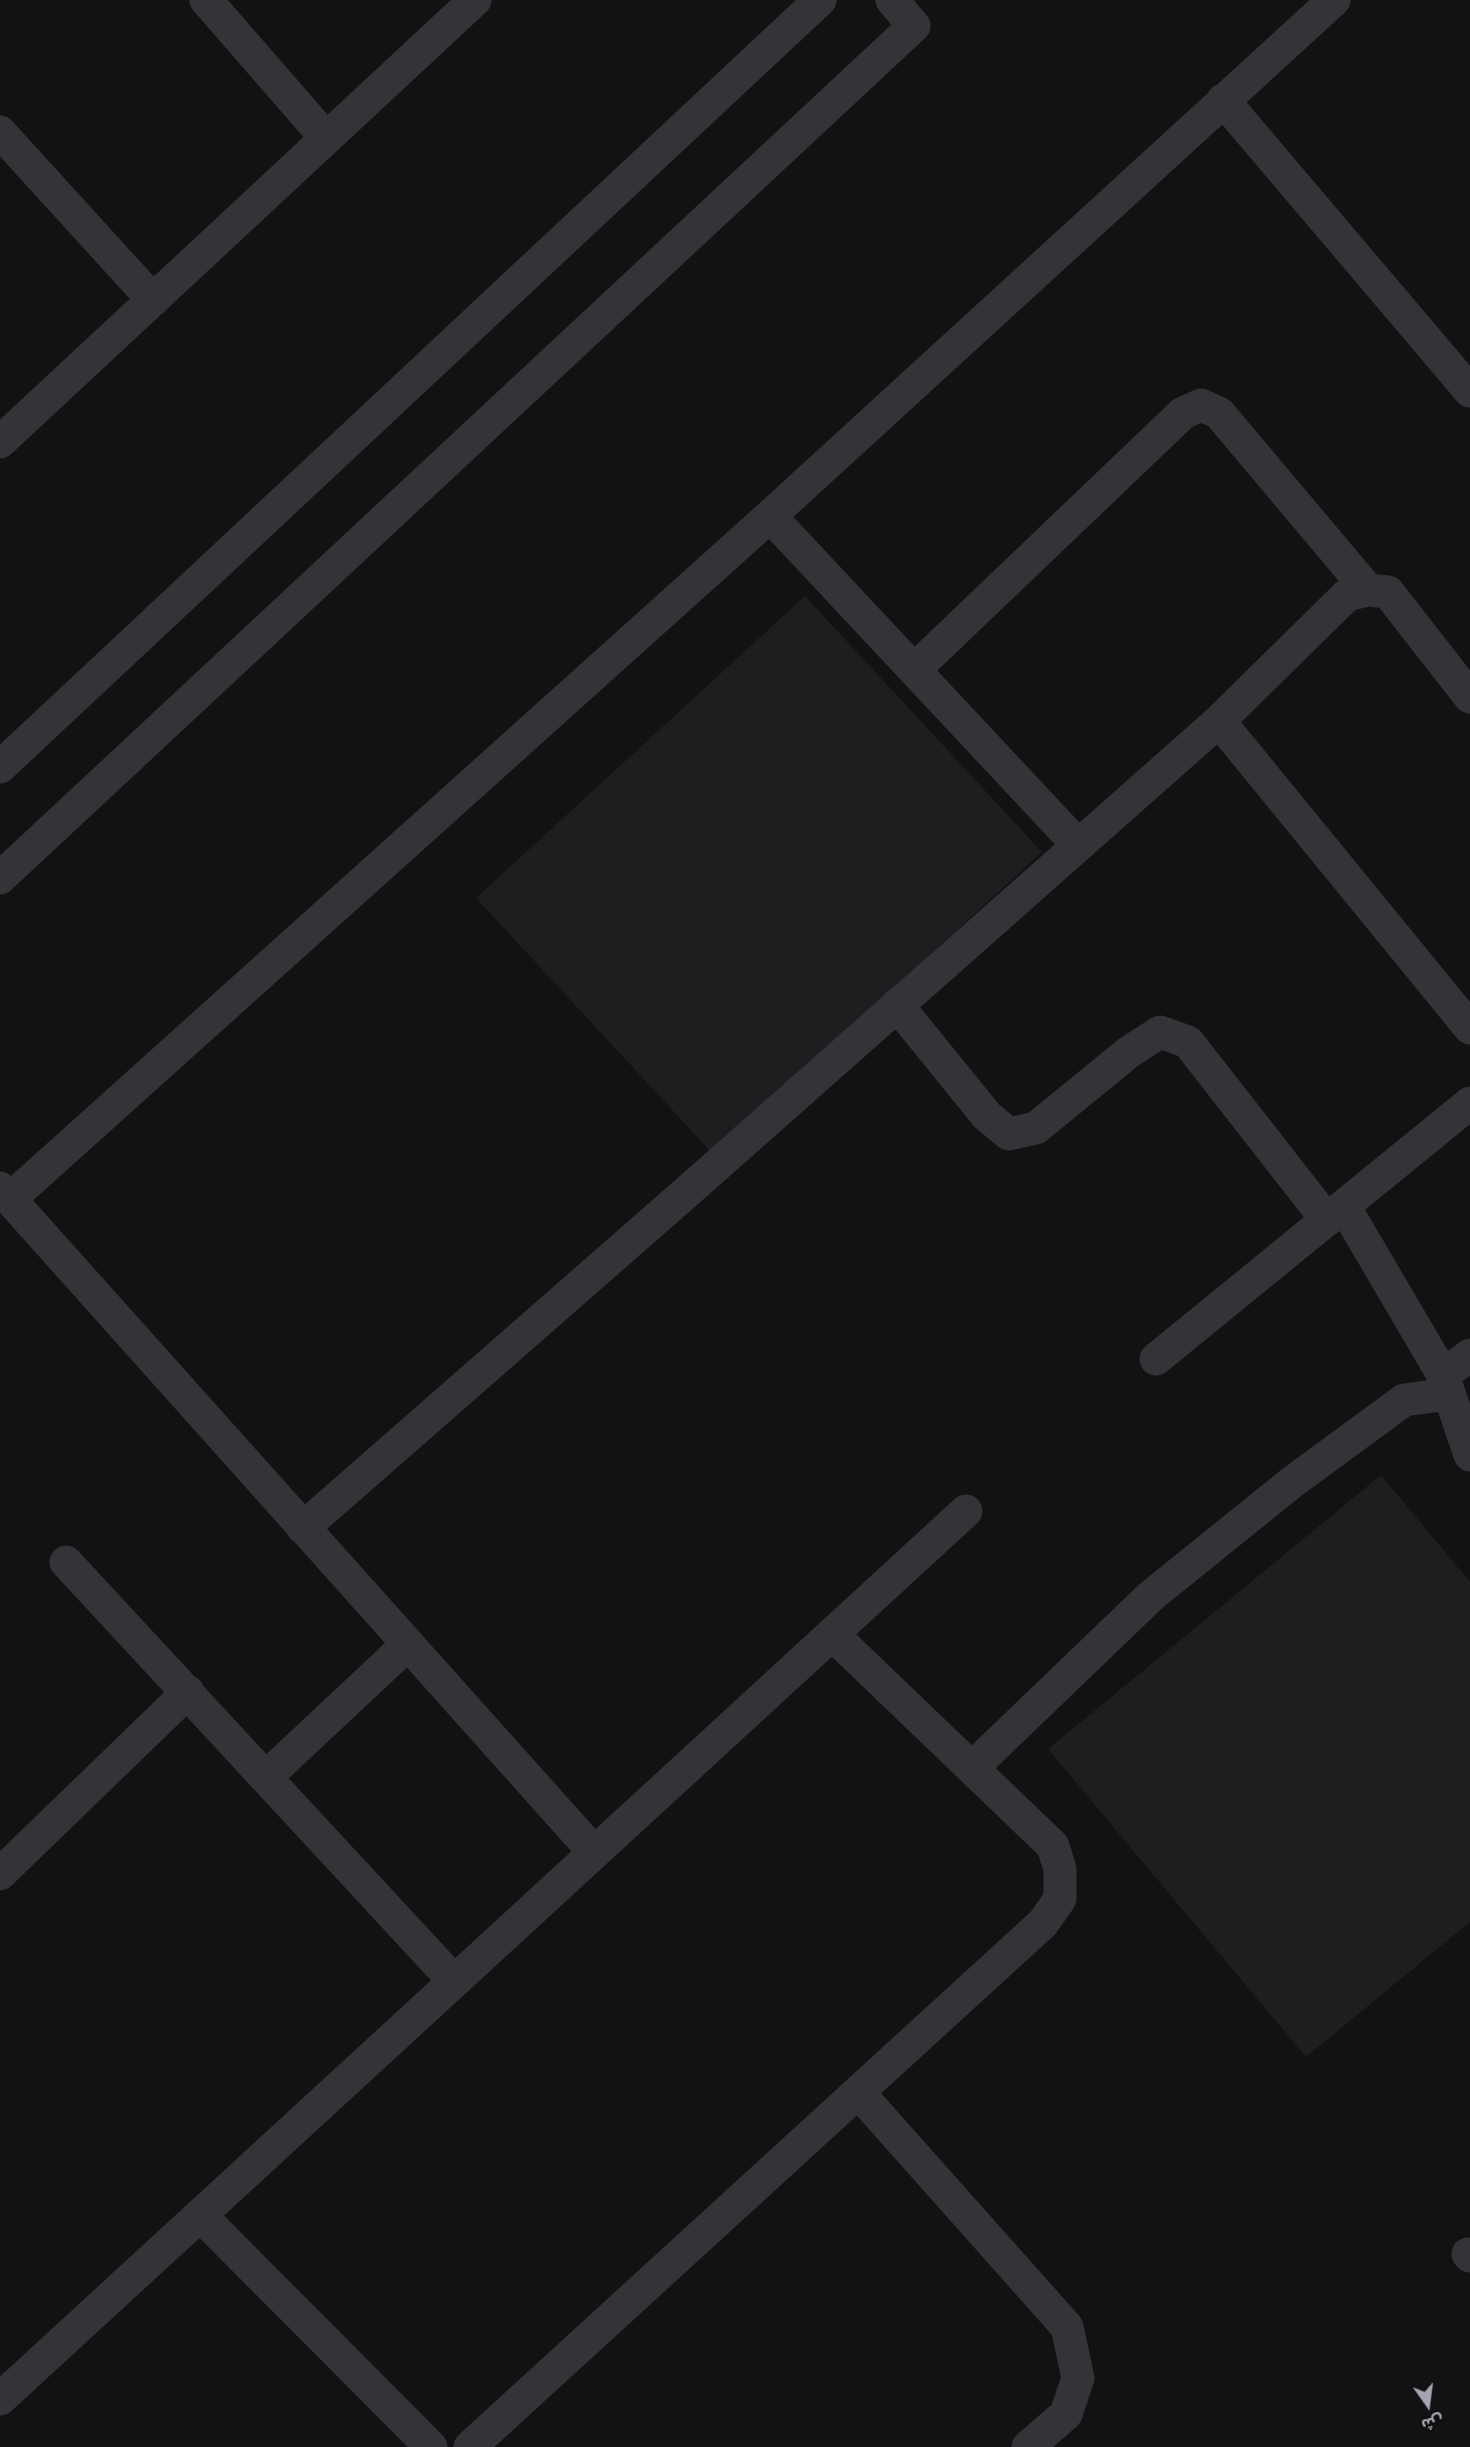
<!DOCTYPE html>
<meta charset="utf-8">
<style>
body{margin:0}
#map{position:relative;width:1470px;height:2447px;overflow:hidden;background:#121213;font-family:Cabin,"Noto Sans Arabic",sans-serif}
canvas{display:block}
.north{position:absolute;left:1398px;top:2375px;width:60px;height:60px;-webkit-text-stroke:4px #0d0d0e;paint-order:stroke;rotate:166deg;font-size:16px;font-weight:700;line-height:24px;text-align:center;color:#a4a7b3}
.north::after{content:'';display:block;margin:auto;width:21px;height:27px;background:#a4a7b3;clip-path:polygon(50% 0,100% 100%,50% 72%,0 100%)}
</style>
<div id="map">
<canvas width="1470" height="2447"></canvas>
<div class="north">ش</div>
</div>
<script>
const ctx = document.querySelector('canvas').getContext('2d');
ctx.lineJoin = 'round';
function fill(path, color) {
  ctx.fillStyle = color;
  ctx.fill(path, 'evenodd');
}
function strokePath(path, color, width, dash) {
  ctx.strokeStyle = color;
  ctx.lineWidth = width;
  ctx.lineCap = dash ? 'butt' : 'round';
  ctx.setLineDash(dash || []);
  ctx.stroke(path);
}
const built = new Path2D(`
 M805,596l237,256 -329,302 -237,-256z
 M1381,1475l89,107v340l-164,135 -258,-308z`);
const minor = new Path2D(`
 M206,0l120,138
 M1223,100l247,291
 M0,132l153,168
 M0,442l475,-442
 M770,516l308,329
 M914,670l269,-257 18,-8 18,8 149,177
 M1219,721l251,307
 M0,767l820,-767
 M0,878l914,-852 -22,-26
 M897,1005l90,111 22,18 27,-6 93,-76 31,-20 28,10 139,178
 M0,1188l594,664
 M10,1199l760,-683 564,-516
 M1344,1206l99,169 27,80
 M1156,1359l314,-256
 M1443,1375l27,-20
 M303,1528l386,-338 530,-469 128,-126 21,-5 20,2 82,105
 M66,1562l388,419
 M972,1768l179,-172 140,-113 113,-83 45,-6
 M266,1777l142,-133
 M0,1874l188,-182
 M858,2092l209,235 11,51 -12,36 -38,33
 M200,2215l231,232
 M1468,2254l2,2
 M0,2399l966,-888
 M470,2447l573,-524 17,-24v-30l-7,-23 -221,-212`);
fill(built, '#1e1e20');
strokePath(minor, '#333338', 33);
</script>
